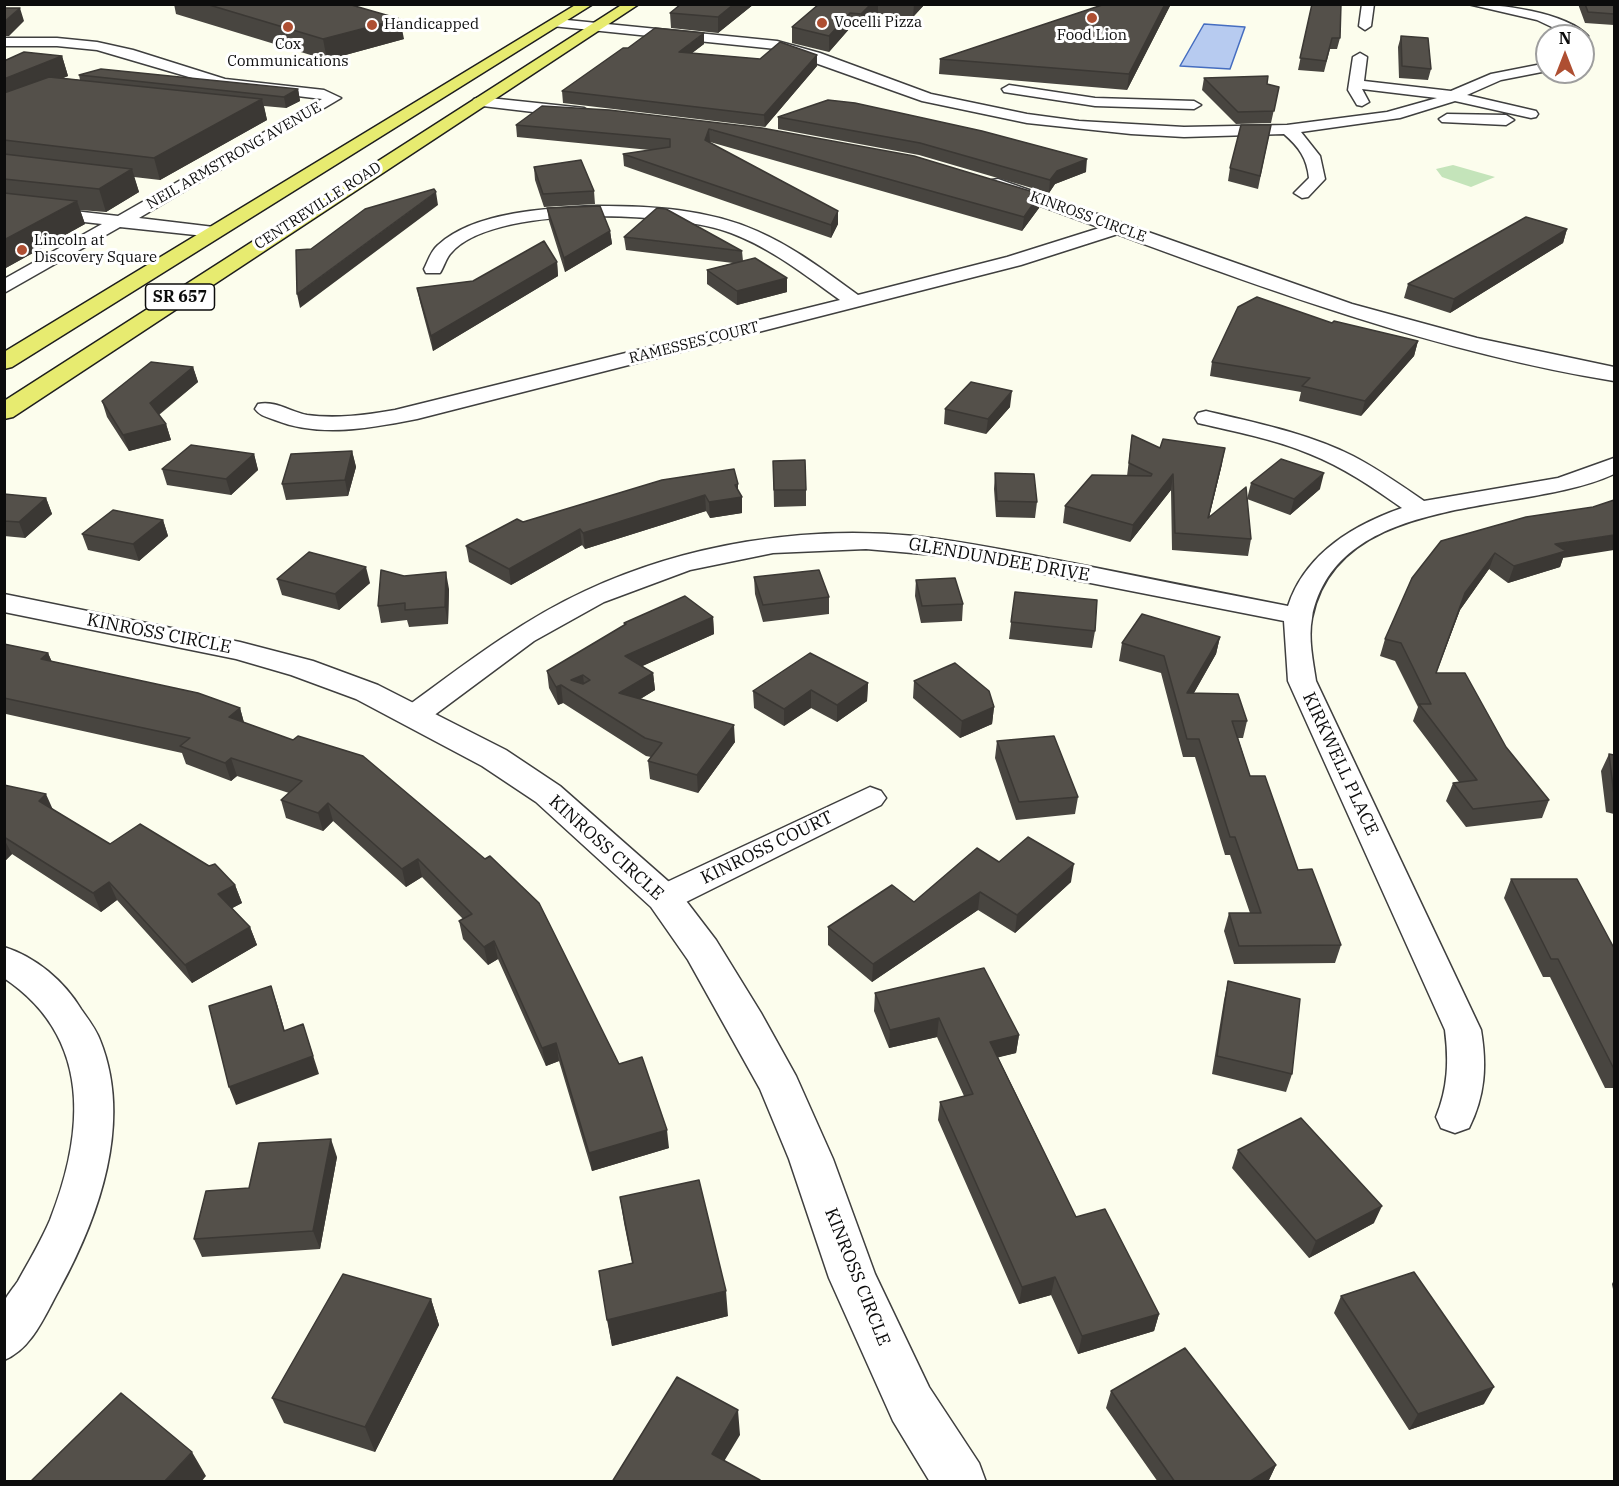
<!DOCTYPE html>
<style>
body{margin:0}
#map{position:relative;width:1619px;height:1486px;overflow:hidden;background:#fcfded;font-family:"IBM Plex Serif",serif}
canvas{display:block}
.frame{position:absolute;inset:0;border:6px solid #0c0c0c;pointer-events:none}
.north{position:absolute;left:1535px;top:24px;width:60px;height:60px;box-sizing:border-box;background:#fff;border:2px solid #9e9e9e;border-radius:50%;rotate:0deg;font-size:16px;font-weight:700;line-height:24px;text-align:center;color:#0c0c0c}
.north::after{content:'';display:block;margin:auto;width:21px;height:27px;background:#ae4f32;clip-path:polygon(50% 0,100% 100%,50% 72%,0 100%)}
</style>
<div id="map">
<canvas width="1619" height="1486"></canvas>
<div class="frame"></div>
<div class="north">N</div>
</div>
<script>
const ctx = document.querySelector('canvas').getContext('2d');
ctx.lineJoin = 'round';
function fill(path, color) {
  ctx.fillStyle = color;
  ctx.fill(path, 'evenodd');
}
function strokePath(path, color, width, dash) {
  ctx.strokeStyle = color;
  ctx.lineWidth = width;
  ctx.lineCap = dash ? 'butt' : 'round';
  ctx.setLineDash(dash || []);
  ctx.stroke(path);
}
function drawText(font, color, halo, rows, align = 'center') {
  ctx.font = font + ' "IBM Plex Serif",serif';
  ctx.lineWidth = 6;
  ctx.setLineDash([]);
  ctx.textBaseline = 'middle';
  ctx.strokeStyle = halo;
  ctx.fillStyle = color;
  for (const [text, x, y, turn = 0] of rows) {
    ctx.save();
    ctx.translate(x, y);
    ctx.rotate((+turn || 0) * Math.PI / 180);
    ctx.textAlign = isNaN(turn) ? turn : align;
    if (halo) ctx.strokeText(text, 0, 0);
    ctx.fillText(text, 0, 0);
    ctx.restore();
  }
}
const green = new Path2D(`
 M1453,165l42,12 -24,10 -29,-10 -6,-8z`);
const water = new Path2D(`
 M1204,24l41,3 -15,42 -50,-3z`);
const minor = new Path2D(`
 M1362,4h12l-3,22 -6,4 -6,-4z
 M1468,4c31,0 98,8 120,32l-5,3v-3h-12l-34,-16z
 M557,19l220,22 43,12 111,41 96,20 52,7 105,6 103,-2 100,-13 50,-14 -75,-9 7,13 -7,4 -5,-1 -9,-15 5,-33 7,-4 7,4 -3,24 87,10 40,-17 56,-11v8l-46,9 -34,15 69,16 2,3 -2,3 -5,1 -76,-17 -55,17 -99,14 19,24 5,23 -17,18 -6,1 -8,-5 15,-15c-2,-20 -10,-31 -25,-44l-100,3 -53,-3 -104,-11 -105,-22 -146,-52 -224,-23v-6z
 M4,38h53l40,4 36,8 92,29 99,11 17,8 -202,120 75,9 6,1 3,4 -3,4 -6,1 -94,-10 -116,66v-14l98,-55 -98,-11v-10l114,13 204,-117 -99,-12 -126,-37 -40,-4h-53z
 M1009,85l86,13 99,3 7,4 -7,4 -99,-3 -91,-14 -2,-3z
 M1447,114l59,1 8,5 -8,5 -64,-3 -3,-3z
 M598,206c54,0 109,3 159,25 37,16 69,41 101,64l149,-38 105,-33 6,-1 9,5 -3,4 -103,33 -604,154c-46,9 -97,19 -142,1 -8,-3 -15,-4 -20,-11l3,-5c17,-4 33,8 49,11 29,4 59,0 88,-5l445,-110c-35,-25 -69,-52 -109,-67 -56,-22 -239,-29 -280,20 -5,5 -7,14 -11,20h-14l-2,-4c4,-8 7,-18 14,-24 37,-34 112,-37 160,-39z
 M1206,411c50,12 101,22 147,45 25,13 48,29 71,45l134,-23 56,-20v16c-89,42 -277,16 -302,144 -4,20 1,43 4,63l165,349c6,36 4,66 -12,98l-14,5 -14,-5 -5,-11c12,-29 13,-56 9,-87l-157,-349 -4,-60 -326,-64 -92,-8 -93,4 -83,17 -86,32 -70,39 -109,81 -10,2 -10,-2 -5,-7 5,-7c57,-42 115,-87 180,-117 101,-47 219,-66 330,-55 53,6 105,17 157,27 72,15 144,29 216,43 17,-52 65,-81 114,-98 -30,-21 -59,-41 -92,-54 -36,-15 -74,-22 -112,-31l-3,-5 3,-5z
 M870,787l11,4 5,7 -5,7 -205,102 -12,3 -12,-3 -5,-9 5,-9z
 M4,947c32,10 60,34 77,62 7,10 15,20 19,31 33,82 -1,177 -41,250 -14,25 -27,59 -55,70 0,-14 -4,-48 1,-60 3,-6 9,-13 13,-19 11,-20 23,-40 32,-61 35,-89 42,-183 -46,-242z`);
const tertiary = new Path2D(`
 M480,97l104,11 8,5 -8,5 -110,-13 -2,-3 2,-3z
 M998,179l354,125 125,34 137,29v14c-215,-35 -418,-119 -622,-193l-3,-4 3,-4z
 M4,594l236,48 73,19 65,24 128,65 54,36 117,103 39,51 45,73 35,63 37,83 42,115 54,113 50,76 7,19h-56l-37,-61 -64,-143 -40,-119 -29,-70 -72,-129 -37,-53 -115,-105 -54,-36 -126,-67 -65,-24 -55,-16 -232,-47z`);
const primary = new Path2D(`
 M577,4h16l-581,363 -8,2v-17z
 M623,4h16l-626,413 -9,2v-18z`);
const wall = new Path2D(`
 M174,4h174l56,35 -77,21 -151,-46z
 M681,4h73l-36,29 -47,-5 -1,-15z
 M819,4h106l-12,13 -35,-3 -17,15 -11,-1 -21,24 -37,-9v-16z
 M1105,4h66l-44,86 -188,-16 1,-15z
 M1312,4l28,34 -3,11h-7l-6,23 -26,-2z
 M1578,4h36v21l-29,-2z
 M1401,36l30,33 -3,11 -29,-2 -1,-31z
 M704,44l-12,9 68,6 57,-4v11l-52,61 -202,-24 -1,-12 66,-43z
 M62,56l6,20 -5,2 17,2 -1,-5 219,14 2,12 -14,7 -22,-2 3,14 -107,60 -26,-3 5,15 -33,20 -26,-2 5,14 -81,45v-208z
 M1204,78l75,9 -8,36 -35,1 -34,-34z
 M609,110l431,84 -1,14 -17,23 -312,-89 -1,1 129,68v13l-7,14 -207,-72 -1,-12 27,-4 -133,-13 -1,-12z
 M778,117l308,55 -31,12 -6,9 -130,-38 -141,-26z
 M1271,125l-13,64 -30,-8 2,-13z
 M534,167l60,24 1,13 -51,3 -9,-27z
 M547,208l63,23 2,13 -47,28 -16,-51z
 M1567,229l-4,14 -113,70 -46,-15 4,-14z
 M624,237l118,14 1,10 44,17v14l-50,13 -30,-21v-14l26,-7 -107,-13z
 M557,262l1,14 -125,75 -13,-49 -3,-14 56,-7z
 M1332,323l86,18 -4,15 -53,60 -62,-15 2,-9 -91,-16 2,-14z
 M193,367l5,15 -39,33 7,9 5,16 -42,11 -22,-34 -5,-16z
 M1010,407l-24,27 -42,-10 1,-15z
 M1132,435l28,13 62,16 -13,53 42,22 -3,17 -76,-6 -1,-60 -41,52 -67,-19 2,-17 62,-30z
 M352,451l4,16 -8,29 -62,4 -4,-16z
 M254,454l4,16 -27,25 -64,-10 -5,-16z
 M773,461l33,29v16l-32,1z
 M995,473l42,29 -2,16 -39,-1 -2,-28z
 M1251,483l69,6 -30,26 -43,-16z
 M738,491l4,22 -32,5 -4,-7 -121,38 -3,-4 -71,40 -42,-23 -3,-16 57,-24z
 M4,494l42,4 6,16 -27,24 -21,-2z
 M163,520l5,16 -29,25 -51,-11 -6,-16z
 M1441,541l122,17 -3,9 -52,16 -19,-14 -29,41 -24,63 70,74 43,53 -7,18 -76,9 -20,-26 7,-18 6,-1 -46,-61 5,-14 -23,-46 -15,-5 5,-17z
 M754,577l75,20v17l-66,8 -8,-28z
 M277,579l93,4 -31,27 -57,-15z
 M916,580l47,24 -1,17 -41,2 -6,-27z
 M449,589l-1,35 -39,3 -2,-7 -26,3 -3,-17z
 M1015,592l80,39 -3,17 -83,-9z
 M713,617l1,17 -72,32 11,7 2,17 -15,9 95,43 -37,51 -48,-14 -2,-18 3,-4 -5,-1 -83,-53 -5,2 -9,-17 -2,-17 77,-45v-3z
 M1220,637l-4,17 -22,39 53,28 -4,17h-5l12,38 48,94 43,75 -6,18 -101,1 -10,-33 5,-18h21l-20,-58h-5l-30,-98h-12l-22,-84 -42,-12 3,-18z
 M4,644l44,9 4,9 188,46 4,15 49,17 5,-4 321,328 50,84 -77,23 -33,-110 -13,5 -48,-107 -10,6 -25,-26 -4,-18 4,-2 -41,-42 -16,10 -73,-66 -10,10 -37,-13 -5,-18 8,-7 -52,-17 -6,5 -45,-17 -4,-11 -176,-39 -2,1z
 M914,681l80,26 -2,17 -32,14 -47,-40z
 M868,683l-1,18 -30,21 -26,-14 -27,18 -30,-18 -1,-17z
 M997,741l81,56 -3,17 -59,6 -21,-62z
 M1609,754l5,1v59l-8,-2 -5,-41z
 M4,785l49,25 57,34 125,41 7,18 -10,5 18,19 7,18 -65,38 -75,-83 -16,12 -89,-58 -8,8z
 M999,862l72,20 -56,51 -37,-23 -106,72 -44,-37v-18l86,-25z
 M1511,879l103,69v140h-9l-55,-111h-7l-39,-79z
 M1228,981l64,93 -6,18 -74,-18 12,-74z
 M875,993l144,42 -3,18 -18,4 78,160 83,97 -5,17 -76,23 -27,-59 -32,9 -81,-184 2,-18 24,-6 -27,-59 -48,11 -15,-37z
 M1238,1150l136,73 -65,35 -77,-90z
 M337,1157l-17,92 -118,8 -8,-18 55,-51z
 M620,1197l108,119 -116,30 -13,-75 33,-8 -8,-40z
 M1614,1280v14l-2,-10z
 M1341,1296l143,108 -75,26 -75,-117z
 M431,1299l8,26 -64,127 -91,-29 -12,-25z
 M1111,1391l165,74 -8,17h-110l-52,-74z`);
const shadedWall = new Path2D(`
 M734,4h20l-36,29v-16z
 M871,4h7v10l-17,15v-15z
 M914,4h11l-12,13z
 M1165,4h6l-44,86 2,-16z
 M20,8l4,13 -15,15h-5v-14z
 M850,13v15l-21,24v-16z
 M400,19l4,20 -77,21 -4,-21z
 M704,33v11l-25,19v-11z
 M817,55v11l-52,61 -1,-12z
 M62,56l6,20 -64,26v-23z
 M298,89l2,12 -14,7 -2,-11z
 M262,99l5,21 -107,60 -6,-22z
 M709,129l1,13 -5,11v-13z
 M1087,159l-1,13 -31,12 -6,9 1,-13 7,-9z
 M132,169l7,23 -33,20 -7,-23z
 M436,192l2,13 -138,103 -3,-14z
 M1040,194l-1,14 -17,23 2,-14z
 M77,201l8,23 -81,45v-29z
 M838,211v13l-7,14v-13z
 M1567,229l-4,14 -113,70 4,-14z
 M610,231l2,13 -47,28 -1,-14z
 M557,262l1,14 -125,75 -2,-15z
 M787,278v14l-50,13v-14z
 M1418,341l-4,15 -53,60 4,-15z
 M193,367l5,15 -44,36 -4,-15z
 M1012,391l-2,16 -24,27 2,-15z
 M166,424l5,16 -42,11 -6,-16z
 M1225,448l-3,16 -17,70 3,-16z
 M352,451l4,16 -8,29 -3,-16z
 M254,454l4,16 -27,25 -5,-16z
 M1324,473l-4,16 -30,26 4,-16z
 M1173,474l-2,16 -41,52 3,-17z
 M738,484v13h4v16l-32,5 -1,-16z
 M705,495l1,16 -121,38 -2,-16z
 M46,498l6,16 -27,24 -6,-16z
 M163,520l5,16 -29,25 -6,-17z
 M580,529l2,16 -71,40 -2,-16z
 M1614,535v15l-51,8 -3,9 -52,16 6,-17 41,-22z
 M1495,553l-6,16 -29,41 -30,80 35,-97z
 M366,567l4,16 -31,27 -4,-16z
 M446,572l3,17 -1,35 -3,-17z
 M713,617l1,17 -87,39 -2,-17z
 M1220,637l-4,17 -32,56 3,-17z
 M48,653l7,17 -14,-11z
 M653,673l2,17 -34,21 -2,-18z
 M583,675l2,18 -14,-13z
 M868,683l-1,18 -30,21v-17z
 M561,685l2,18 -5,2 -2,-18z
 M811,690v18l-27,18v-17z
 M994,707l-2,17 -32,14 2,-17z
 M240,708l5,18 -16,-9z
 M734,725l1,17 -37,51 -1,-18z
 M231,758l6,18 -6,5 -6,-18z
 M46,794l8,18 -15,-11z
 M328,803l5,18 -10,10 -5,-18z
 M4,839l8,15 -8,8z
 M418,859l4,18 -16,10 -4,-18z
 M1074,864l-3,18 -56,51 2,-18z
 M109,882l8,18 -16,12 -8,-19z
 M235,885l7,18 -17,9 -7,-18z
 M980,892l-2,18 -106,72 1,-18z
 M250,927l7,18 -65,38 -7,-18z
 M494,941l4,18 -10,6 -4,-18z
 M271,986l6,18 13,45 -6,-18z
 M939,1018l-2,19 -48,11 1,-18z
 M303,1024l16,50 -83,31 -7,-18z
 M1019,1035l-3,18 -28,7 2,-18z
 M556,1043l3,18 -13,5 -4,-18z
 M667,1130l2,18 -77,23 -3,-18z
 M331,1139l6,18 -17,92 -7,-18z
 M1382,1206l-8,17 -65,35 7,-17z
 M1055,1277l-4,18 -32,9 3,-17z
 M726,1291l2,25 -116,30 -5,-26z
 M431,1299l8,26 -64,127 -10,-25z
 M1159,1314l-5,17 -76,23 4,-18z
 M1494,1387l-10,17 -75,26 9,-16z
 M738,1410l2,25 -26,43 -2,-24z
 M192,1452l14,24 -5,6h-37z
 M1276,1465l-8,17h-19z`);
const building = new Path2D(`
 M206,4h142l52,15 -77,20z
 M681,4h53l-16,13 -48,-4z
 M819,4h52l-10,10 -11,-1 -21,23 -37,-9z
 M1105,4h60l-36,70 -189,-15z
 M1312,4h29l-1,34h-8l-6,23 -26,-3z
 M1585,4h29v10l-26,-2z
 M4,8h16l-16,14z
 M655,28l49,5 -25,19 81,7 20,-17 37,13 -53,60 -202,-24 61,-43h5z
 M1401,36l27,2 3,31 -29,-3z
 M24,52l38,4 -58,23v-18z
 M101,69l197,20 -14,8 -205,-22z
 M1268,76l-1,8 12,3 -5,24 -36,1 -34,-34z
 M49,77l213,22 -108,59 -150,-18v-47z
 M828,100l27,3 127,28 105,28 -30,12 -7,9 -130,-37 -142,-26z
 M542,106l67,4 153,18 152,28 126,38 -16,23 -315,-88 -4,11 133,71 -7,14 -208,-71 47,-7v-8l-154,-14z
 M1241,125h30l-11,51 -30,-8z
 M4,154l128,15 -33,20 -95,-10z
 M581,160l13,31 -51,3 -9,-27z
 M434,189l2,3 -139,102 -1,-44 15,-1 54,-40z
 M4,193l73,8 -73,39z
 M600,206l10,25 -46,27 -17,-50z
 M657,208l9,1 76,42 -118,-14z
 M1526,217l41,12 -113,70 -46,-15z
 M544,241l13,21 -126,74 -14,-48 56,-7z
 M755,258l32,20 -50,13 -30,-21z
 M1257,297l75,26 2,-2 84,20 -53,60 -63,-15 8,-8 -98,-16 26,-55z
 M151,362l42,5 -43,36 16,21 -43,11 -21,-34z
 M971,382l41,9 -24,28 -43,-10z
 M1132,435l28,13 3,-9 62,9 -17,70 38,-31 5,52 -76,-6 -2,-59 -40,51 -68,-19 27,-31 59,1 1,-2 -23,-11z
 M191,445l63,9 -28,25 -64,-10z
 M352,451l-7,29 -63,4 9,-30z
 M1281,459l43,14 -30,26 -43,-16z
 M805,460l1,30h-32l-1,-29z
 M734,469l4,15 -3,1 7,12 -33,5 -4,-7 -122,38 -3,-4 -71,40 -43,-23 51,-27 6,3 139,-42z
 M995,473l39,1 3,28 -40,-1z
 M4,494l42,4 -27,24 -15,-1z
 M1614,500v35l-59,9 11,7 -52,15 -19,-13 -30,40 -29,80h29l41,74 43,53 -76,9 -20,-26 24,-3 -58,-76h12l-30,-61 -16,-4 27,-61 29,-37 85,-24 67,-10z
 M113,510l50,10 -30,24 -51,-10z
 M309,552l57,15 -31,27 -58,-15z
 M381,570l23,6 42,-4 -1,35 -40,3v-7l-27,3z
 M819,570l10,27 -66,8 -9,-28z
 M955,578l8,26 -41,2 -6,-26z
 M1015,592l82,8 -2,31 -84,-9z
 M685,596l28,21 -88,39 28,17 -34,20 115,32 -37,50 -49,-14 14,-18 -17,-5 -84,-53 -5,2 -9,-16 79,-47 -2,-1zM583,675l7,5 -7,4 -12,-4z
 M1142,614l78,23 -33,56 51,1 9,27h-15l18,55h15l33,94 14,-1 29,76 -102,1 -10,-33h32l-26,-76h-5l-31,-98h-12l-23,-83 -42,-13z
 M4,644l44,9 -7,6 157,34 42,15 -11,9 64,23 5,-4 65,20 122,103 5,-3 49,47 80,161 23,-7 25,73 -78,23 -33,-110 -14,5 -48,-107 -10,6 -25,-26 13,-7 -54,-55 -16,10 -74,-66 -10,10 -37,-13 21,-19 -71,-23 -6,5 -45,-17 10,-8 -186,-40z
 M810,653l58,30 -31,22 -26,-15 -27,19 -31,-18z
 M955,663l34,28 5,16 -32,14 -48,-40z
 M1054,736l24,61 -59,5 -22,-61z
 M1609,754l5,1v40z
 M4,785l42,9 -7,7 71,43 30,-20 69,42 6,-2 20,21 -17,9 32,33 -65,38 -76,-83 -16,11 -89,-56z
 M1028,837l46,27 -57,51 -37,-23 -107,72 -45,-37 64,-42 22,17 63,-54 22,14z
 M1511,879h66l37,69v121l-56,-110h-7z
 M984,968l35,67 -29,7 86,175 29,-8 54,105 -77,22 -27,-59 -33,10 -82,-185 33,-8 -34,-76 -49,12 -15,-37z
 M1228,981l72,18 -8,75 -75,-18z
 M271,986l13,45 19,-7 10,32 -84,31 -20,-81z
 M1301,1118l81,88 -66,35 -78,-91z
 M331,1139l-18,92 -119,8 12,-48 43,-3 10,-45z
 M699,1180l27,111 -119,29 -8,-49 34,-8 -13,-66z
 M1414,1272l80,115 -76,27 -77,-118z
 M343,1274l88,25 -66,128 -93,-29z
 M1185,1348l91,117 -27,17h-74l-64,-91z
 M677,1377l61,33 -26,44 48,26 -1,2h-147z
 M121,1393l71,59 -28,30h-134z`);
const markers = [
 [1092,18,6,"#ae4f32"],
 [822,23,6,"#ae4f32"],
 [372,25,6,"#ae4f32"],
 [288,27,6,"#ae4f32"],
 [22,250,6,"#ae4f32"]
];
const farPoinames = [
 ["Vocelli Pizza",834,23],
 ["Handicapped",384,25],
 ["Food Lion",1092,36,"center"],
 ["Cox",288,45,"center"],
 ["Communications",288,62,"center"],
 ["Lincoln at",34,241],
 ["Discovery Square",34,258]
];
const farStreetnames = [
 ["NEIL ARMSTRONG AVENUE",234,156,-30],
 ["CENTREVILLE ROAD",318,206,-33],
 ["KINROSS CIRCLE",1088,217,20],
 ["RAMESSES COURT",694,343,-14]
];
const shields = [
 [180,297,69]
];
const shieldNames = [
 ["SR 657",180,297]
];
const streetNames = [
 ["GLENDUNDEE DRIVE",999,560,10],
 ["KINROSS CIRCLE",159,634,11],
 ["KIRKWELL PLACE",1340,764,65],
 ["KINROSS CIRCLE",606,848,42],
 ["KINROSS COURT",767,848,-26],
 ["KINROSS CIRCLE",857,1277,68]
];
fill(green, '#c4e4ba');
fill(water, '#b7cbf0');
strokePath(water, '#456dc0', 1.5);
strokePath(minor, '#3f3f3f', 3);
strokePath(tertiary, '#3f3f3f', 3);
strokePath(primary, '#1d1d1d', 3);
fill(minor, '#fff');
fill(tertiary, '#fff');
fill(primary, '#e7eb70');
fill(wall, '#484540');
fill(shadedWall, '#3b3834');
fill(building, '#54504a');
strokePath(building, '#3b3834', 1.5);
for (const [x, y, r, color] of markers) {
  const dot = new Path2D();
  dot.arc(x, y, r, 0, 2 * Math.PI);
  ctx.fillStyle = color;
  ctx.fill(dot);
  strokePath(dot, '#fff', 2);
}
drawText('15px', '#0c0c0c', '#fff', farPoinames, 'left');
drawText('15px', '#0c0c0c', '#fff', farStreetnames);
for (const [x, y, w] of shields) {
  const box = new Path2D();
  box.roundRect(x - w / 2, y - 13, w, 26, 4.5);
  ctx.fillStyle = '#fff';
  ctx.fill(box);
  strokePath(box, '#0c0c0c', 1.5);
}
drawText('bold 16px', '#0c0c0c', null, shieldNames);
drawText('18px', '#0c0c0c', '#fff', streetNames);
</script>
